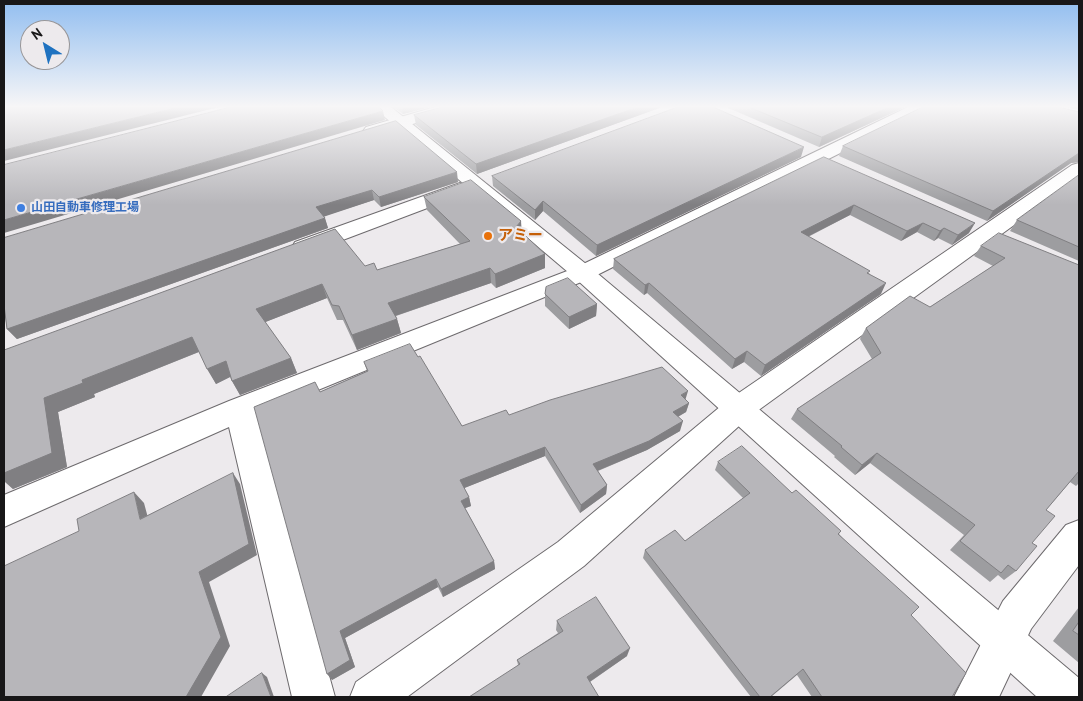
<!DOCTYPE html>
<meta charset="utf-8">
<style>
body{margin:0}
#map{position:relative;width:1083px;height:701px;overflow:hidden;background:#edeaed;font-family:"PT Sans",sans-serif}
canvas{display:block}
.frame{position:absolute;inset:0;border:5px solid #181718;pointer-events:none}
.north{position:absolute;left:20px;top:20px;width:50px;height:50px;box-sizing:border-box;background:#edeaed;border:1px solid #989698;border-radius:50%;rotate:324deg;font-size:14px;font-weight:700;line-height:20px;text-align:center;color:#181718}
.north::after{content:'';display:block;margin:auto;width:18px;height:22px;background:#1f72c0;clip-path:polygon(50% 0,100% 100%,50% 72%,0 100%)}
</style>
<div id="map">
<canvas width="1083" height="701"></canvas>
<div class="frame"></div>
<div class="north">N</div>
</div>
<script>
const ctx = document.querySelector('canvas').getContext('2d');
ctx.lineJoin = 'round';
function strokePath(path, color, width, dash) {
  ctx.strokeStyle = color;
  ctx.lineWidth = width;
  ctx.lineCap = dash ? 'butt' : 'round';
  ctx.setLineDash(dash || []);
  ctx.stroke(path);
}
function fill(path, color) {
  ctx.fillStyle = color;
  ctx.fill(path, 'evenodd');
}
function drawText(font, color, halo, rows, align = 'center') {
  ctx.font = font + ' "PT Sans","Noto Sans JP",sans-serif';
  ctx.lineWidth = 4.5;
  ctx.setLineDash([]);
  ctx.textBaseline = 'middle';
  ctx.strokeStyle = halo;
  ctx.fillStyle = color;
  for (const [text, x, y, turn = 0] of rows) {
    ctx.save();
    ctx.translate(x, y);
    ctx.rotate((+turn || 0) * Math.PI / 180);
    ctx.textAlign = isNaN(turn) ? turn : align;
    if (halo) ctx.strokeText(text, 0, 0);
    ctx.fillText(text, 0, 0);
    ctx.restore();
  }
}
const street = new Path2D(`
 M435,107h24l-2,3 -79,25h-12l-3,-4 3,-4z
 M908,107h20l-2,3 -335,168 -334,137 78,282h-43l-63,-270 -225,100v-32l225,-94 346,-133z
 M1079,163v15l-330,239 -165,149 -177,131h-57l6,-15 202,-140 169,-141 345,-236z
 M460,183l7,2 3,4 -3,4 -156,59 -8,2 -8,-2 -3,-5 3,-5z
 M1079,520v45l-48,64 -32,68h-45l49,-96 63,-76z`);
const secondary = new Path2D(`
 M373,107h18l200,161 488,410v19h-42l-462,-419z`);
const wall = new Path2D(`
 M393,107h37l-27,7z
 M662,107l-185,67 -61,-49 -2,-10z
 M726,107h179l-86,40z
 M1067,107h12v3z
 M1079,112v50l-8,1 -84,58 -148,-65 4,-10z
 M396,121l62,61 -77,25 -7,-7 -50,16 4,12 -311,111 -10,-10 -3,-19v-72z
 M801,157l-205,99 -53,-45 -8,9 -42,-34 -1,-10z
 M824,157l145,76 -17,12 -14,-7 -4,3 -17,-9 -16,9 -51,-26 -42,22 61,36 12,21 -120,82 -17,-14 -12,7 -85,-76 -3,2 -31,-26 1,-10z
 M1079,175v86l-69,-30 7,-11z
 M424,197l97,35 24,22v14l-49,20 -5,-5 -95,33 1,3 4,14 -44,17 -14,-30h-6l-10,-22 -62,24 26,36 6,15 -57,22 -8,-14 -2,-4 -14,7 -17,-32 -105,42 1,3 -37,15 9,55 -54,22 -9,-8v-131l361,-84 12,4 83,-26 -33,-34z
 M981,246l98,19v218l-3,3 -6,-4 -24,28 -14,33 -16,28 -12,9 -6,-5 -8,7 -40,-32 14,-15 -94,-72 -15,12 -21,-18 1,-1 -44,-37 6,-10 75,-50 -12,-20 6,-11 64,-21 63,-41 -19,-10z
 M545,294l52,10 -1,12 -27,13 -24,-23z
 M418,357l44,69 47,-11 176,-16 4,4 -3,9 -8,5 2,14 -33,19 -49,21 9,14 -1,9 -26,19 -35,-57 -81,32 5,9 2,9 -6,2 29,53 1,8 -52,28 -5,-10 -93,51 10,29 -23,13 -12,-288 47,-21 -3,-9z
 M718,462l74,31 49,38 -2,3 72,81 41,82h-140l-15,-22 -26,22h-20l-108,-139 2,-8 40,-9 58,-43 -28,-28z
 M1079,607v56l-26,-22z
 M557,621l70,35 -37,26 -72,-17 -1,-5 41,-27 -2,-3z`);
const shadedWall = new Path2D(`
 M179,107h40l-215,54v-11z
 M402,107h28l-27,7z
 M638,107h24l-185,67 -1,-10z
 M889,107h16l-86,40 3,-10z
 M383,111l2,9 -381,113v-13z
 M804,147l-3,10 -205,99 1,-11z
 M1079,153v9l-8,1 -84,58 6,-10z
 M457,172l1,10 -77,25 -2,-10z
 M372,190l2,10 -54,18 -4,-11z
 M543,201v10l-8,9v-10z
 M854,205l-4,10 -53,27 4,-10z
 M325,218l3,10 -311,111 -10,-10z
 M521,221l1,14 -6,-8z
 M923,223l-6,9 -16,9 6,-10z
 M975,223l-6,10 -17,12 6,-10z
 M944,228l-6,10 -4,3 6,-10z
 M545,254v14l-49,20 -1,-14z
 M490,268l1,15 -99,34 -4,-14z
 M649,283l-2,10 -3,2 1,-10z
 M886,283l-5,11 -120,82 4,-11z
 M322,284l5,14 -64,25 -7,-14z
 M597,304l-1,12 -27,13v-12z
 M397,319l4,14 -44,17 -5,-15z
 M192,337l9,14 -107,43 1,3 -37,15 9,55 -54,22 -9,-8v-8l40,-75 38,-18z
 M747,351l-3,11 -12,7 3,-10z
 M291,358l6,15 -57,22 -8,-14z
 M226,361l8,14 -18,9 -9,-15z
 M688,391l-3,10 -4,-6z
 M689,403l-3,9 -16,9 3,-9z
 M683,421l-3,10 -33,19 -55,23 1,-9z
 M545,447v9l-83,33 -2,-9z
 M877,453l-7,10 -15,12 7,-10z
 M233,473l7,11 17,71 -48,27 21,64 -29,51h-15l13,-125z
 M607,485l-1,9 -26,19 1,-8z
 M134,492l10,11 7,26 -11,-10z
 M469,497l2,9 -8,3 -2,-8z
 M494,561l1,8 -52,28 -2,-8z
 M436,579l2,8 -93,51 10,29 -23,13 -5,-6 13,-43z
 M630,648l-3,8 -42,29 2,-8z
 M262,673l5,4 7,20h-3z`);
const building = new Path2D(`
 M4,107h175l-175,43z
 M231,107h148l4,4 -379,109v-55z
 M443,107h195l-162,57 -62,-49z
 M678,107h35l91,40 -207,98 -54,-44 -8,9 -43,-34z
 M749,107h140l-67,30z
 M923,107h136l20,5v41l-86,58 -150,-65z
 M396,121l61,51 -78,25 -7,-7 -56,17 9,11 -318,111 -3,-24v-67z
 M824,157l151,66 -17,12 -14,-7 -4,3 -17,-8 -16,8 -53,-26 -53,27 69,39 -3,2 19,10 -121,82 -18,-14 -12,8 -86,-76 -4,2 -31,-26z
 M1079,175v72l-62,-27z
 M471,180l50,41 -5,6 29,27 -50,20 -5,-6 -102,35 9,16 -45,16 -13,-29 -7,-1 -10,-21 -66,25 35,49 -59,23 -6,-20 -19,8 -15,-32 -110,43 1,3 -39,15 8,55 -48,20v-123l331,-121 30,37 9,-3 3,7 93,-29 -46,-44z
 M999,233l80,32v206l-33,39 9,6 -23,27 5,3 -21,25 -8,-6 -7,8 -41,-32 15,-16 -98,-72 -15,12 -21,-18 1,-1 -45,-37 84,-56 -15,-25 44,-32 20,11 75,-49 -24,-12z
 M568,278l29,26 -28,13 -24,-23 1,-7z
 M410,344l8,13 2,-1 42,70 44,-16 3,5 41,-15 112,-33 26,24 -7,4 8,8 -16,9 10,9 -34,20 -56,23 14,21 -26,20 -36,-58 -85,33 9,17 -8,4 33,60 -53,28 -5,-10 -96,52 10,29 -23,14 -73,-267 61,-25 5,10 48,-21 -4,-9z
 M742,446l50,47 4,-3 45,41 -3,3 81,73 -8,8 55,58 -14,24h-130l-19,-28 -33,28h-10l-115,-147 30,-20 10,11 65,-48 -32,-31z
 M233,473l16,71 -50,28 22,65 -35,60h-182v-131l75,-35 -2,-12 57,-27 6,27z
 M596,597l34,51 -43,29 12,20h-130l51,-33 -3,-4 46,-29 -6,-10z
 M1079,622v13l-6,-4z
 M262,673l9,24h-45z`);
const markers = [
 [21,208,5,"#3f7fe0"],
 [488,236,5,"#e8710a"]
];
const farShopnames = [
 ["山田自動車修理工場",31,208]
];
const foodNames = [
 ["アミー",498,236]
];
strokePath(street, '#6d6a6d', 2);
strokePath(secondary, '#6d6a6d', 2);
fill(street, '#fff');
fill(secondary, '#fff');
fill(wall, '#9d9da0');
fill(shadedWall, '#807f82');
fill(building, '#b7b6ba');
strokePath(building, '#807f82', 1);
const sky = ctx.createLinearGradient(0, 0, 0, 205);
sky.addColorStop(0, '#92bef0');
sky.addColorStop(0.52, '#f7f6f7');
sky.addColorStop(1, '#f7f6f700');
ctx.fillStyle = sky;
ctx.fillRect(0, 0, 1083, 205);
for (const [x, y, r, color] of markers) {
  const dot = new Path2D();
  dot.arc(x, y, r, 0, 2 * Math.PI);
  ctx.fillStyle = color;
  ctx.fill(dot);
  strokePath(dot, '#edeaed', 2);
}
drawText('bold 12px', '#366cbe', '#edeaed', farShopnames, 'left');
drawText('bold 15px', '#c56008', '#edeaed', foodNames, 'left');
</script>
